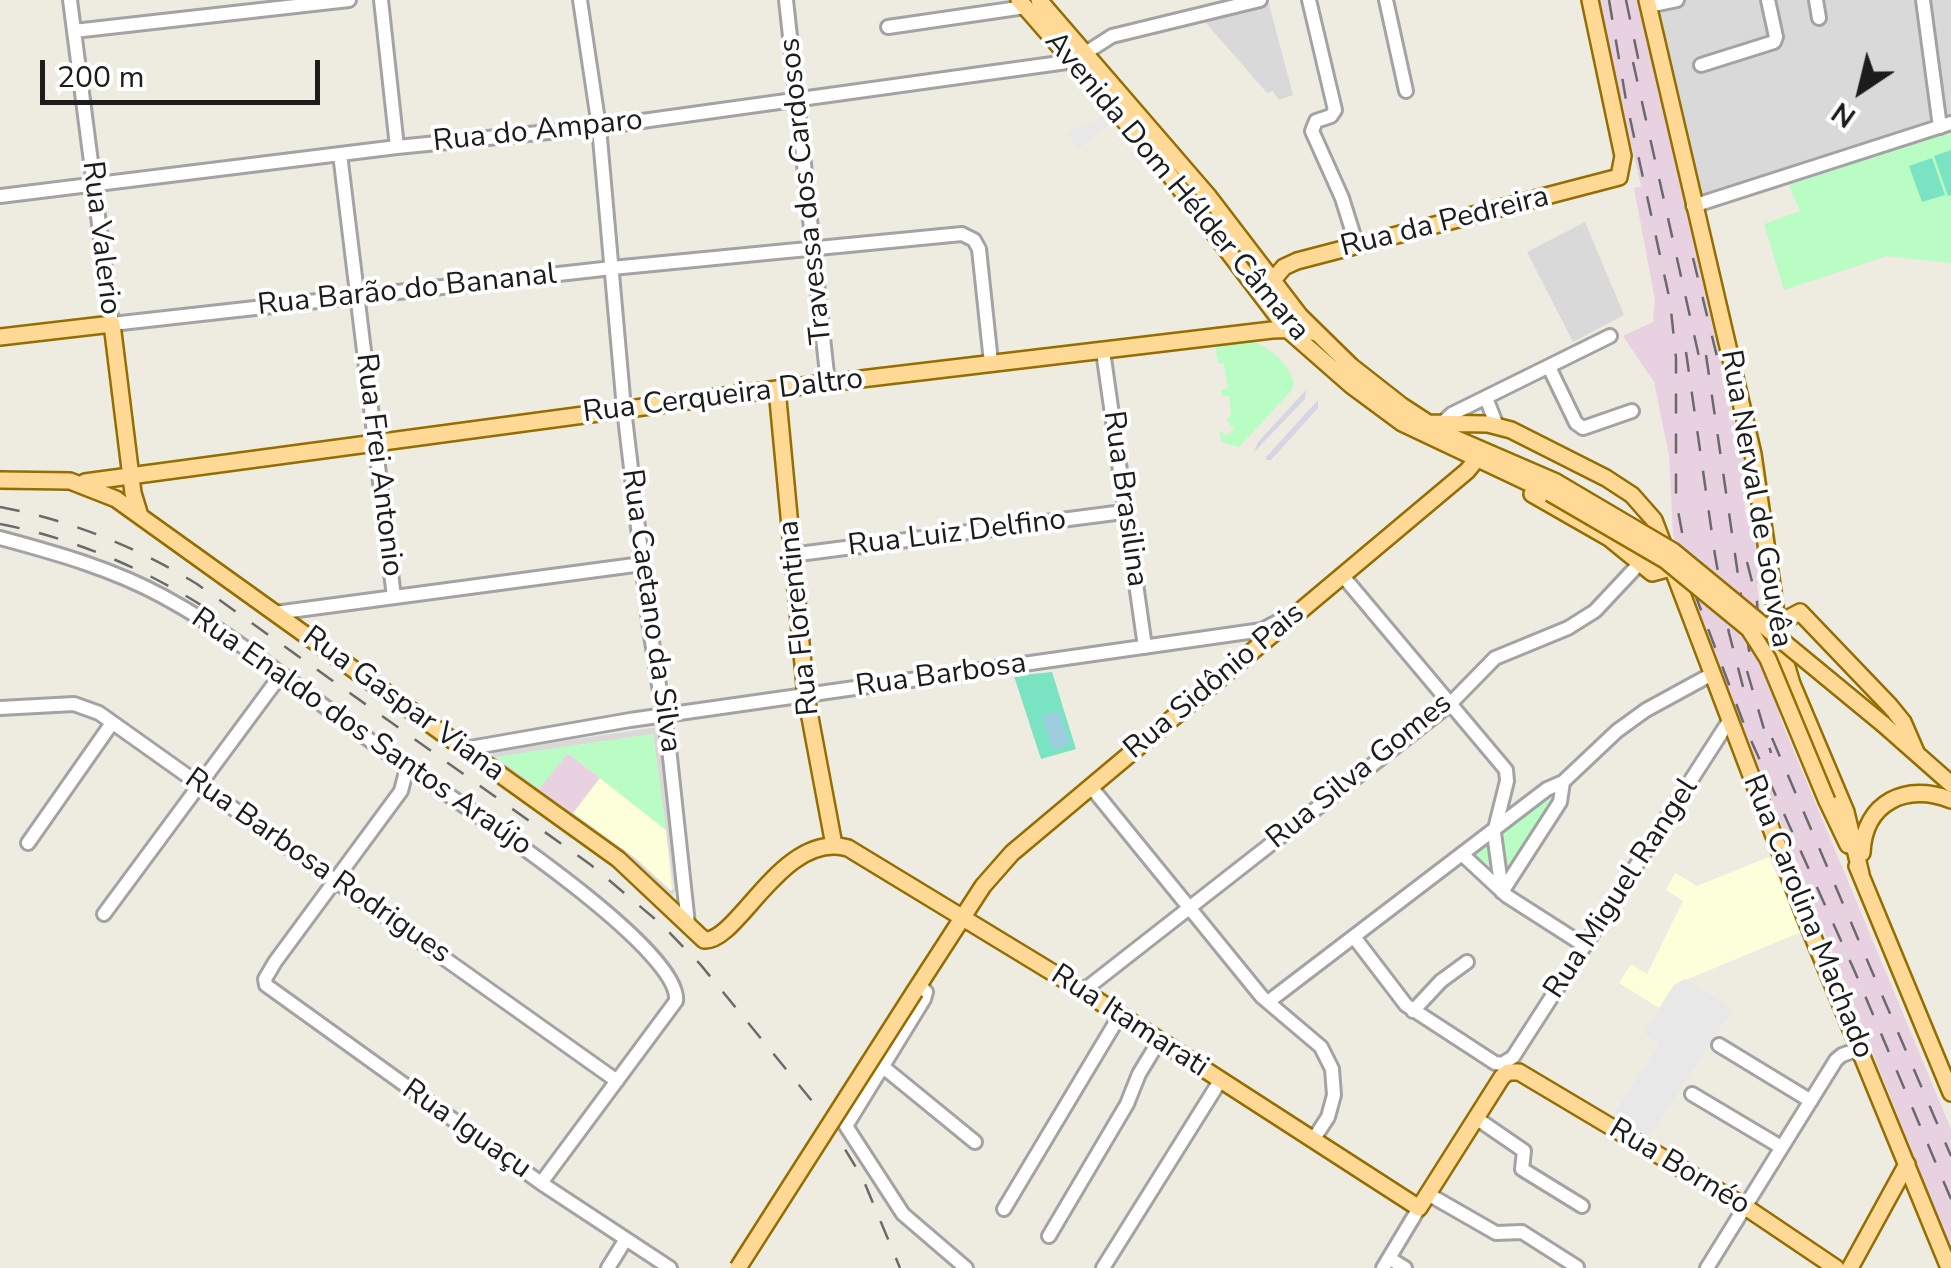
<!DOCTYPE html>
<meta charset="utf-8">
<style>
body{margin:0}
#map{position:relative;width:1951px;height:1268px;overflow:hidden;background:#eeebe1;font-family:"Nunito Sans",sans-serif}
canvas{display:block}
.north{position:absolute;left:1811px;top:40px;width:100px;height:100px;-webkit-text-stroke:8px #fff;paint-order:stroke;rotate:215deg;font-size:28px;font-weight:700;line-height:40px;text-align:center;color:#1c1c1c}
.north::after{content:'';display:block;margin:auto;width:35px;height:45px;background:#1c1c1c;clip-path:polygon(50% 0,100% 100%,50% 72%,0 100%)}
.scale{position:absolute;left:40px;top:60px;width:280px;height:45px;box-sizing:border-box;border:5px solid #1c1c1c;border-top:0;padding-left:12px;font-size:30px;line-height:35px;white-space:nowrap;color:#1c1c1c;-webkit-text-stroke:8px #fff;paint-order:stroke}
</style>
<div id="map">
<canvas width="1951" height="1268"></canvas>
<div class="north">N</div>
<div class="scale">200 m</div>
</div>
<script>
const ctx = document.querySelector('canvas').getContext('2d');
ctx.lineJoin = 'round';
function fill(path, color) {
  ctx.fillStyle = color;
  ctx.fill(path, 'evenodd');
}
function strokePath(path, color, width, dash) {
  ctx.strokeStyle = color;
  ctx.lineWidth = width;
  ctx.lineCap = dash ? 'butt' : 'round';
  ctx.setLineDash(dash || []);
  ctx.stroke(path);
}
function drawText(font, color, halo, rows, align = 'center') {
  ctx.font = font + ' "Nunito Sans",sans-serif';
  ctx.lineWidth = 8;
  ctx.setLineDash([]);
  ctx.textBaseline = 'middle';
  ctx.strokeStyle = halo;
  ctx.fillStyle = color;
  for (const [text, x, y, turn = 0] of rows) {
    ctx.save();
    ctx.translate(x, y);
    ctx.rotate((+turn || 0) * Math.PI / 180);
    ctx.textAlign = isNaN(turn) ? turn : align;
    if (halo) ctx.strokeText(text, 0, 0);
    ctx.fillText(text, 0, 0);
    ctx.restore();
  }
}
const residential = new Path2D(`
 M1652,0h299v117l-254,86z
 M1269,4l24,91 -14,5 -6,-9 -6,2 -62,-71z
 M1585,222l39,93 -51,27 -46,-90z
 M658,727l19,160 -5,9 -48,-41 -133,-98 4,-6zM653,734l21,155 -4,2 -36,-34 -138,-100z`);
const industrial = new Path2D(`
 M1598,0h40l105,459 2,53h8l8,70 -4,2 3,22 21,114 170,409v120l-267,-669 -11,-46 -4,-79 -15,-73 -31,-46 30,-14 2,-22 -21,-112 7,-2z
 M567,753l33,25 -27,35 -34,-24z`);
const education = new Path2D(`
 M600,778l66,52 6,61 -38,-34 -61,-44z
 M1769,857l32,75 -127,53 -15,23 -40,-25 12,-19 16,10 36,-73 -17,-11 9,-17 22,13z`);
const park = new Path2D(`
 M1951,131v132l-64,-7 -103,34 -20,-66 36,-13 -11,-26z
 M1247,340c19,3 43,24 47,43l-3,8 -52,56 -18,-5 -1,-12 6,6 8,-7 -8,-9 5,-5 -2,-19h-7l-1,-6 7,-2 -4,-24 -6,-1 -3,-18z
 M653,734l13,96 -98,-77 -29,36 -43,-32z
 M1553,788l6,6 -53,85 -8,2 -22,-21 -1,-6z`);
const pitch = new Path2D(`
 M1951,150v45l-3,1 -14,-40z
 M1932,158l13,37 -23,7 -13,-36z
 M1052,672l24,77 -35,10 -27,-83z`);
const parking = new Path2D(`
 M1106,116l4,1 -2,9 -30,23 -11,-17z
 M1685,979l48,30 -87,132 -36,-21 50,-77 -16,-10 30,-48z`);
const plaza = new Path2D(`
 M1306,390l-1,9 -52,54 6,-12z
 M1318,400v8l-47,52h-5v-3z`);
const water = new Path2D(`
 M1059,711l11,33 -17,6 -11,-34z`);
const minor = new Path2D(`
 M70,0l42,324 500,-56 350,-34 12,6 5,9 12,113
 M381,0l16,147
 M580,0l19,127 25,282 26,220 19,119 19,176
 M786,0l42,383
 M1309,0l26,110 -4,6 -15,5 -4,10 30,67 15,48
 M1386,0l20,91
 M1816,0l3,18
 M1923,0l17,127
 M1648,6l29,-6
 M888,27l137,-20
 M74,31l275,-31
 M1087,52l25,-16 148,-36
 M1701,65l73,-23 2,-5 -8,-37
 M340,154l54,443
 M0,196l397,-49 202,-20 475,-66
 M1693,206l258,-83
 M1103,351l42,296
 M1549,367l27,56 7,5 49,-17
 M1486,398l11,28
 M1442,423l10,-9 158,-78
 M0,538c56,15 113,31 164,59 77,42 147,101 218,152 49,36 301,196 294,252l-135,182
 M791,555l332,-43
 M1342,575l164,195 1,11 -13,52 8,59
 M275,613l367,-49
 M0,708l74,-4 25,9 518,368
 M464,749l166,-29 632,-90 19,-10
 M407,768l-6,23 -126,171 -10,17 1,6 275,198 129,85
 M1091,787l171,210 59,50 11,22 2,26 -6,22 -15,23
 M28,843l84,-120
 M1464,856l43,40 78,50
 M1502,892l58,-90 3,-20
 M104,914l176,-238
 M1354,937l52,68 89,58
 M919,984l7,8 -2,7 -78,127 57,88 63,54
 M1083,991l367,-287 45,-46 73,-30 27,-17 45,-48
 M1268,1002l279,-213 16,-7 54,-51 29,-21 66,-36
 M1413,1011l28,-30 26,-19
 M1719,1045l92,56
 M1495,1063l7,1 11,-7 216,-336
 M882,1066l93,76
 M1692,1094l89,53
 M1476,1118l48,33 -2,18 60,37
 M1428,1194l68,39 26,-1 55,35
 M1004,1209l116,-194
 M1049,1236l78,-132 12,-30 20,-33
 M1389,1258l16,10
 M608,1268l18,-29
 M1103,1268l117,-187
 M1383,1268l36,-60
 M1707,1268l129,-208 6,-5 17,-6`);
const major = new Path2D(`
 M1019,0l137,157 131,172 65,57 50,37 148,70
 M1039,0l170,197 91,119 51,50 51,40 43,28 111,48
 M1647,0l106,454 28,193 11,37 54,128 15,62
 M1272,281l12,-14 13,-6 322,-84 4,-21 -33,-156
 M0,337l112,-13 21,169 7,23
 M777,389l29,307 28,149
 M1425,423l63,1 23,6 95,48 26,17 22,25 150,395 145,353
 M0,480l70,1 46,18 502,360 86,81c34,3 78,-110 144,-92l235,143 336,217 83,-131 6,-5h11l225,134 92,62
 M85,482l692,-93 495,-59 29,-1 15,4
 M1532,494l77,44 43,35 15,-4 4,-7
 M1777,624l23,-12 90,94 13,16 13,30
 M1883,724l68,60
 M1827,801l21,44
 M1862,853c2,-51 45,-71 89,-53
 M1857,866l94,227
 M915,991l68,-105 29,-33 455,-382 10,-12
 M1850,1268l57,-104`);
const rail = new Path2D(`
 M1609,0l17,100 44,201 6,57v142l16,86 53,141 110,245 96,227
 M1626,0l15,72
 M1633,62l69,308
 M1693,258l27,111
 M1686,352l29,203 14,78 14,54
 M1706,355l46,316
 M0,507c70,13 137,40 197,77l394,281 70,59 39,40 126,154 37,61 37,89
 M0,524c78,15 152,48 218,92
 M1747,562l10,39 2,45
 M1747,671l24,82
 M1772,738l179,418`);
const majorBridge = new Path2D(`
 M1556,482l117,69 210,173
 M1550,493l115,67 84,69 19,30 59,142
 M738,1268l177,-277`);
const streetNames = [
 ["Rua do Amparo",538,132,-6],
 ["Avenida Dom Hélder Câmara",1176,187,50],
 ["Travessa dos Cardosos",807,191,-96],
 ["Rua da Pedreira",1445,223,-14],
 ["Rua Valerio",100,238,83],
 ["Rua Barão do Bananal",407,291,-6],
 ["Rua Cerqueira Daltro",723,397,-7],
 ["Rua Frei Antonio",378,465,83],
 ["Rua Brasilina",1124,499,82],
 ["Rua Nerval de Gouvêa",1755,499,80],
 ["Rua Luiz Delfino",957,534,-7],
 ["Rua Caetano da Silva",650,611,82],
 ["Rua Florentina",800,618,-96],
 ["Rua Barbosa",941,676,-8],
 ["Rua Sidônio Pais",1215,682,-40],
 ["Rua Gaspar Viana",403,705,36],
 ["Rua Enaldo dos Santos Araújo",361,733,35],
 ["Rua Silva Gomes",1360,772,-39],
 ["Rua Barbosa Rodrigues",317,867,35],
 ["Rua Miguel Rangel",1622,889,-57],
 ["Rua Carolina Machado",1807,917,68],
 ["Rua Itamarati",1129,1022,33],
 ["Rua Iguaçu",466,1130,35],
 ["Rua Bornéo",1679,1168,31]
];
fill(residential, '#dad9d9');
fill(industrial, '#e8d2e2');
fill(education, '#fcffd9');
fill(park, '#b9fdc4');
fill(pitch, '#79e3c2');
fill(parking, '#e8e8e8');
fill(plaza, '#d6d5e4');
fill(water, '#9eccdf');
strokePath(minor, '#a3a3a3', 18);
strokePath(major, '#946e00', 20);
strokePath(minor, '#fff', 12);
strokePath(major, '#ffd995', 15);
strokePath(rail, '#6a6a6a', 2.5, [20, 20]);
strokePath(majorBridge, '#946e00', 20, []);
strokePath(majorBridge, '#ffd995', 15);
drawText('30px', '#1c1c1c', '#fff', streetNames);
</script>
